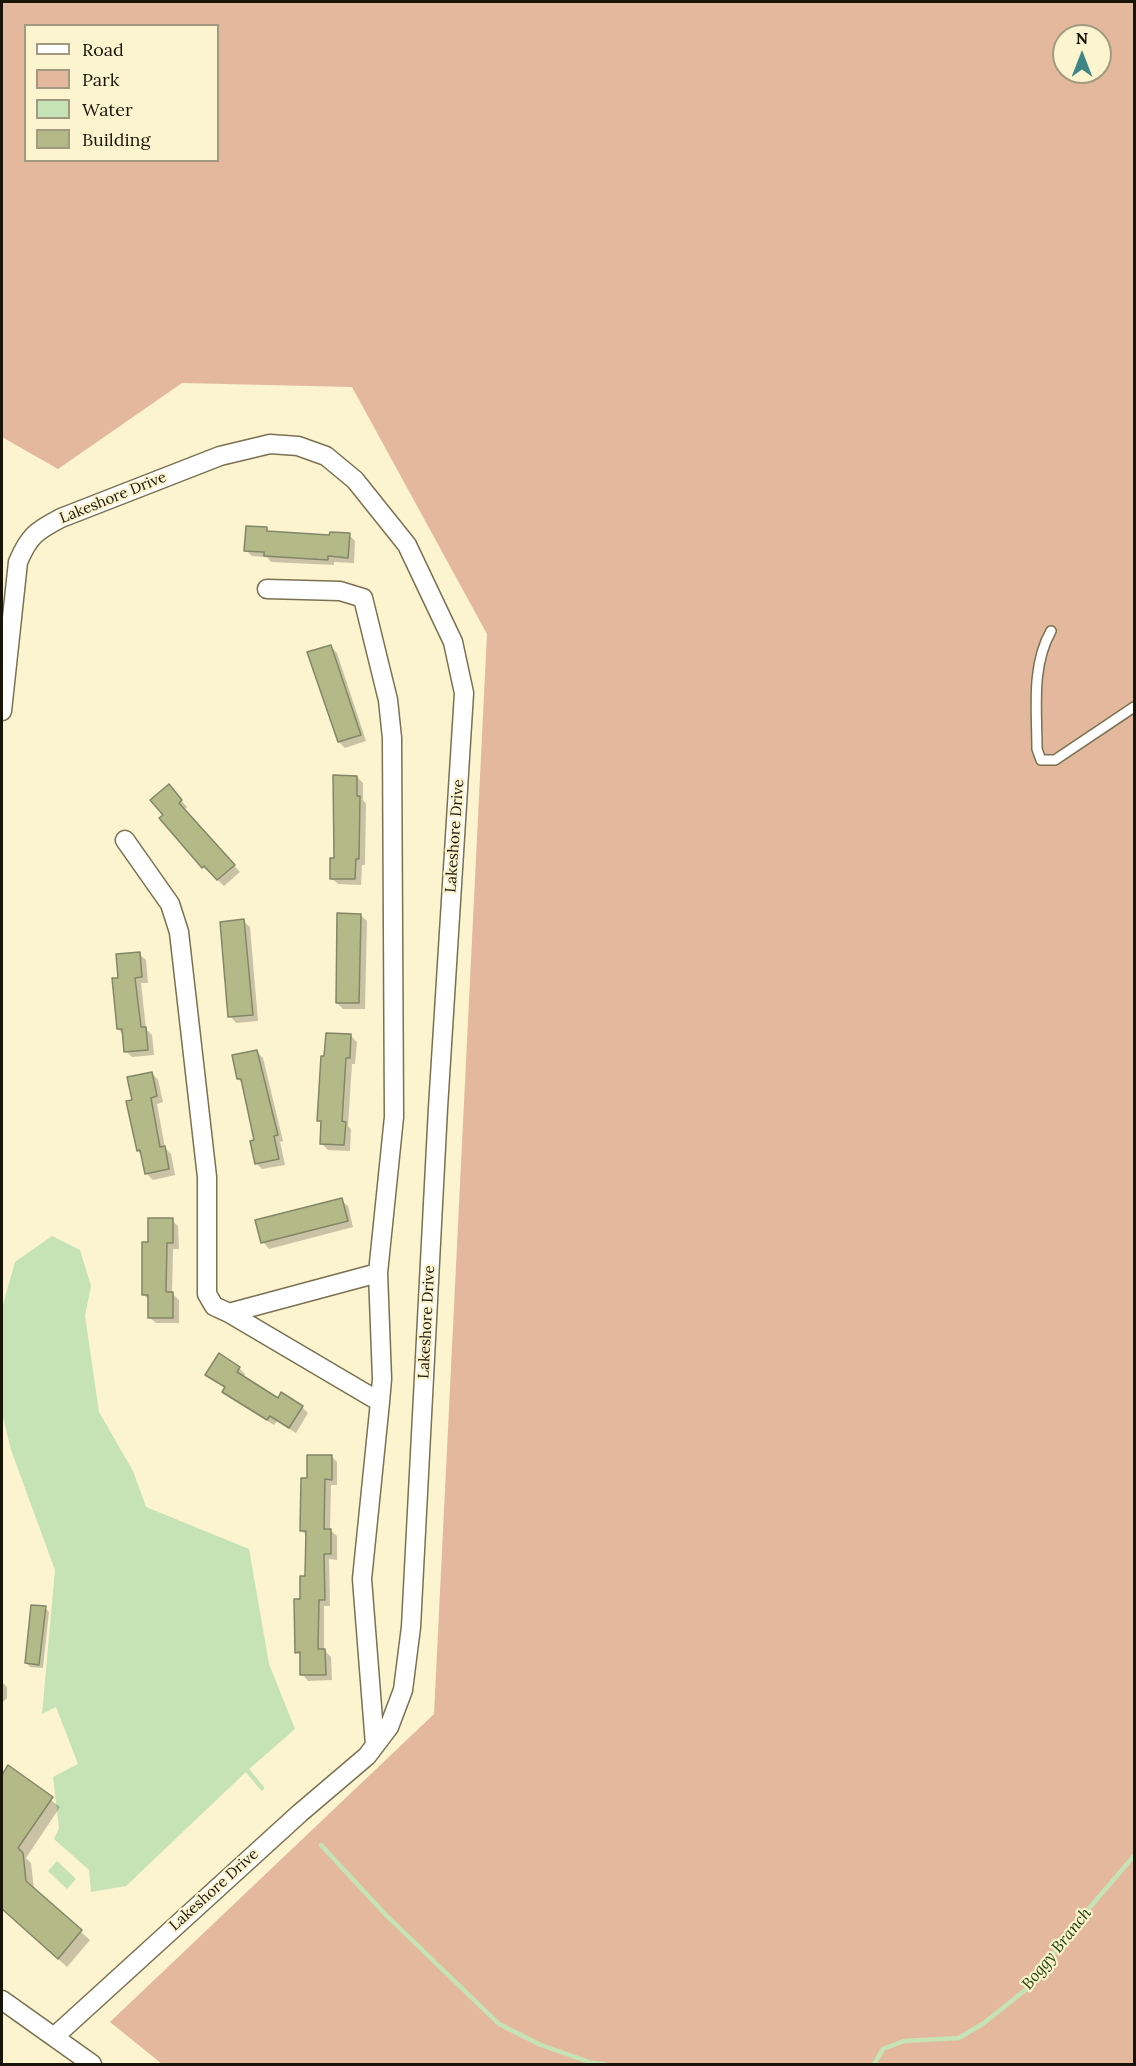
<!DOCTYPE html>
<style>
body{margin:0}
#map{position:relative;width:1136px;height:2066px;overflow:hidden;background:#fcf3cf;font-family:Lora,serif}
canvas{display:block}
.frame{position:absolute;inset:0;border:3px solid #181408;pointer-events:none}
.legend{position:absolute;left:24px;top:24px;width:195px;height:138px;box-sizing:border-box;background:#fcf3cf;border:2px solid #a19a7f;margin:0;padding:8px 10px;list-style:none;font-size:18px;color:#181408}
.legend li{display:flex;align-items:center;gap:12px;height:30px}
.legend b{width:30px;border:2px solid #a19a7f}
.north{position:absolute;left:1052px;top:24px;width:60px;height:60px;box-sizing:border-box;background:#fcf3cf;border:2px solid #a19a7f;border-radius:50%;rotate:0deg;font-size:16px;font-weight:700;line-height:24px;text-align:center;color:#181408}
.north::after{content:'';display:block;margin:auto;width:21px;height:27px;background:#3e8686;clip-path:polygon(50% 0,100% 100%,50% 72%,0 100%)}
</style>
<div id="map">
<canvas width="1136" height="2066"></canvas>
<div class="frame"></div>
<ul class="legend">
<li><b style="height:8px;background:#fff"></b>Road</li>
<li><b style="height:16px;background:#e3b89d"></b>Park</li>
<li><b style="height:16px;background:#c5e3b5"></b>Water</li>
<li><b style="height:16px;background:#b3ba87"></b>Building</li>
</ul>
<div class="north">N</div>
</div>
<script>
const ctx = document.querySelector('canvas').getContext('2d');
ctx.lineJoin = 'round';
function fill(path, color) {
  ctx.fillStyle = color;
  ctx.fill(path, 'evenodd');
}
function strokePath(path, color, width, dash) {
  ctx.strokeStyle = color;
  ctx.lineWidth = width;
  ctx.lineCap = dash ? 'butt' : 'round';
  ctx.setLineDash(dash || []);
  ctx.stroke(path);
}
function drawText(font, color, halo, rows, align = 'center') {
  ctx.font = font + ' Lora,serif';
  ctx.lineWidth = 4.5;
  ctx.setLineDash([]);
  ctx.textBaseline = 'middle';
  ctx.strokeStyle = halo;
  ctx.fillStyle = color;
  for (const [text, x, y, turn = 0] of rows) {
    ctx.save();
    ctx.translate(x, y);
    ctx.rotate((+turn || 0) * Math.PI / 180);
    ctx.textAlign = isNaN(turn) ? turn : align;
    if (halo) ctx.strokeText(text, 0, 0);
    ctx.fillText(text, 0, 0);
    ctx.restore();
  }
}
const green = new Path2D(`
 M2,2h1132v2062h-972l-52,-42 324,-308 53,-1080 -135,-247 -170,-4 -124,86 -56,-32zM26,26h192v134h-192zM1064,36h36v36h-36z`);
const water = new Path2D(`
 M52,1236l28,14 11,36 -6,30 14,96 34,59 13,36 103,42 20,115 26,65 -47,41 -122,116 -35,6 -2,-22 -35,-31 5,-11 -6,-51 25,-13 -22,-57 -14,7 13,-144 -44,-120 -9,-37v-105l13,-46z
 M57,1861l19,18 -9,10 -19,-18z`);
const shadow = new Path2D(`
 M266,529l4,4 61,3 18,-1 6,6 -1,22 -20,-1v3l-63,-3 -4,-5 -15,-1 -6,-6z
 M330,646l7,7 29,88 -21,7 -6,-6z
 M357,777l6,6v17l3,4 -1,61h-3l-1,20 -23,-1 -7,-6z
 M175,793l12,14 -3,3 56,62 -16,14 -21,-19z
 M360,915l7,6 -2,88h-22l-6,-6z
 M243,921l7,6 8,94 -22,2 -6,-7z
 M139,954l7,6 2,23h-7l5,46 6,6 2,20 -22,2 -6,-6 -2,-16 -6,-6 1,-50z
 M350,1035l7,7 -2,22h-3l-4,62 3,3 -1,22 -22,-1 -7,-7 2,-19 -5,-4z
 M256,1051l7,7 20,83 -3,1 5,23 -23,4 -6,-6v-22l-12,-57 -6,-5z
 M152,1073l6,7 5,22 -6,2 8,44 6,6 4,21 -22,5 -7,-7 -3,-17 -5,-5 -5,-50z
 M341,1200l7,6 5,21 -84,22 -6,-7z
 M172,1220l6,6 1,23h-6l-1,44 7,7v23h-23l-7,-6v-17l-5,-5 6,-52z
 M239,1368l6,6 -2,4 35,22 24,7 6,6 -12,20 -19,-12 -3,4 -44,-27 -6,-6 2,-4 -19,-14z
 M331,1456l6,6v23h-6l-1,45 7,6v24l-8,-1 1,47h-6v44l7,7 1,23 -24,1 -6,-7v-17l-6,-5 11,-75v-41l-5,-5 6,-51z
 M45,1608l4,4 -6,56 -13,-1 -4,-4z
 M2,1682l5,5v11l-5,5z
 M8,1768l52,39 -34,51 5,5 3,27 56,50 -23,27 -65,-59v-131z`);
const stream = new Path2D(`
 M247,1770l15,18
 M321,1845l65,70 113,109 42,21 51,18 12,1
 M874,2064l9,-15 21,-8 55,-3 25,-15 45,-36 43,-59 62,-72`);
const building = new Path2D(`
 M246,526l21,1v4l62,4 1,-3 20,1 -2,25 -20,-2v4l-64,-4v-4l-20,-1z
 M331,645l30,90 -23,7 -31,-90z
 M333,775l24,1v20h3l-1,63h-3l-1,20h-25v-21h4z
 M169,784l13,16 -3,3 56,62 -18,15 -13,-14 -2,2 -43,-50 4,-3 -13,-15z
 M337,913l24,1 -2,89h-23z
 M244,919l9,96 -25,2 -8,-95z
 M140,952l2,25 -7,1 6,49h5l2,23 -24,2 -2,-23h-5l-5,-51h6l-2,-24z
 M326,1033l25,1 -1,24h-4l-4,63 4,1 -2,23 -24,-1 1,-23h-4l4,-65h3z
 M257,1050l21,85 -4,1 5,23 -24,5 -5,-23 4,-1 -13,-61h-4l-5,-24z
 M152,1072l5,24 -6,2 9,49 5,-1 4,23 -24,5 -5,-24 -3,1 -11,-50 6,-1 -5,-23z
 M342,1198l6,23 -87,22 -6,-23z
 M148,1218h25v25h-6l-1,49h7v26h-25v-23h-6v-53h6z
 M219,1353l21,14 -3,5 41,26 3,-6 22,14 -14,22 -19,-12 -3,4 -45,-28 3,-5 -20,-12z
 M307,1455h25v25l-7,-1 -1,50h7v25h-7l1,46h-6l-1,49h7l1,26h-26v-23l-5,1 -1,-54h6v-23h5l1,-45h-6l1,-53h6z
 M31,1605l15,1 -7,59 -14,-2z
 M8,1765l45,32 -35,51 5,5 3,28 56,49 -24,29 -56,-50v-134z`);
const service = new Path2D(`
 M1051,631c-20,35 -14,79 -14,118l4,11h14l79,-53`);
const minor = new Path2D(`
 M267,589l73,2 23,7 25,102 4,38 2,379 -16,156
 M2,711l16,-149c11,-26 18,-31 43,-44l159,-62 50,-12 28,2 28,10 29,24 52,65 46,97 11,51 -26,415 -27,519 -8,63 -14,37 -22,29 -67,57 -246,224
 M125,840l45,64 9,28 28,245v117l7,12 15,7
 M375,1745l-13,-166 18,-177 2,-23 -4,-106 -149,40 151,89
 M2,2000l90,64`);
const streetNames = [
 ["Lakeshore Drive",113,498,-22],
 ["Lakeshore Drive",455,836,-86],
 ["Lakeshore Drive",427,1322,-87],
 ["Lakeshore Drive",214,1890,-42]
];
const waterNames = [
 ["Boggy Branch",1057,1949,-51]
];
fill(green, '#e3b89d');
fill(water, '#c5e3b5');
fill(shadow, '#0003');
strokePath(stream, '#c5e3b5', 4.5);
fill(building, '#b3ba87');
strokePath(building, '#828767', 1.5);
strokePath(service, '#797152', 12);
strokePath(minor, '#797152', 21);
strokePath(service, '#fff', 9);
strokePath(minor, '#fff', 18);
drawText('15px', '#181408', '#fcf3cf', streetNames);
drawText('italic 16px', '#1e4200', '#fcf3cf', waterNames);
</script>
